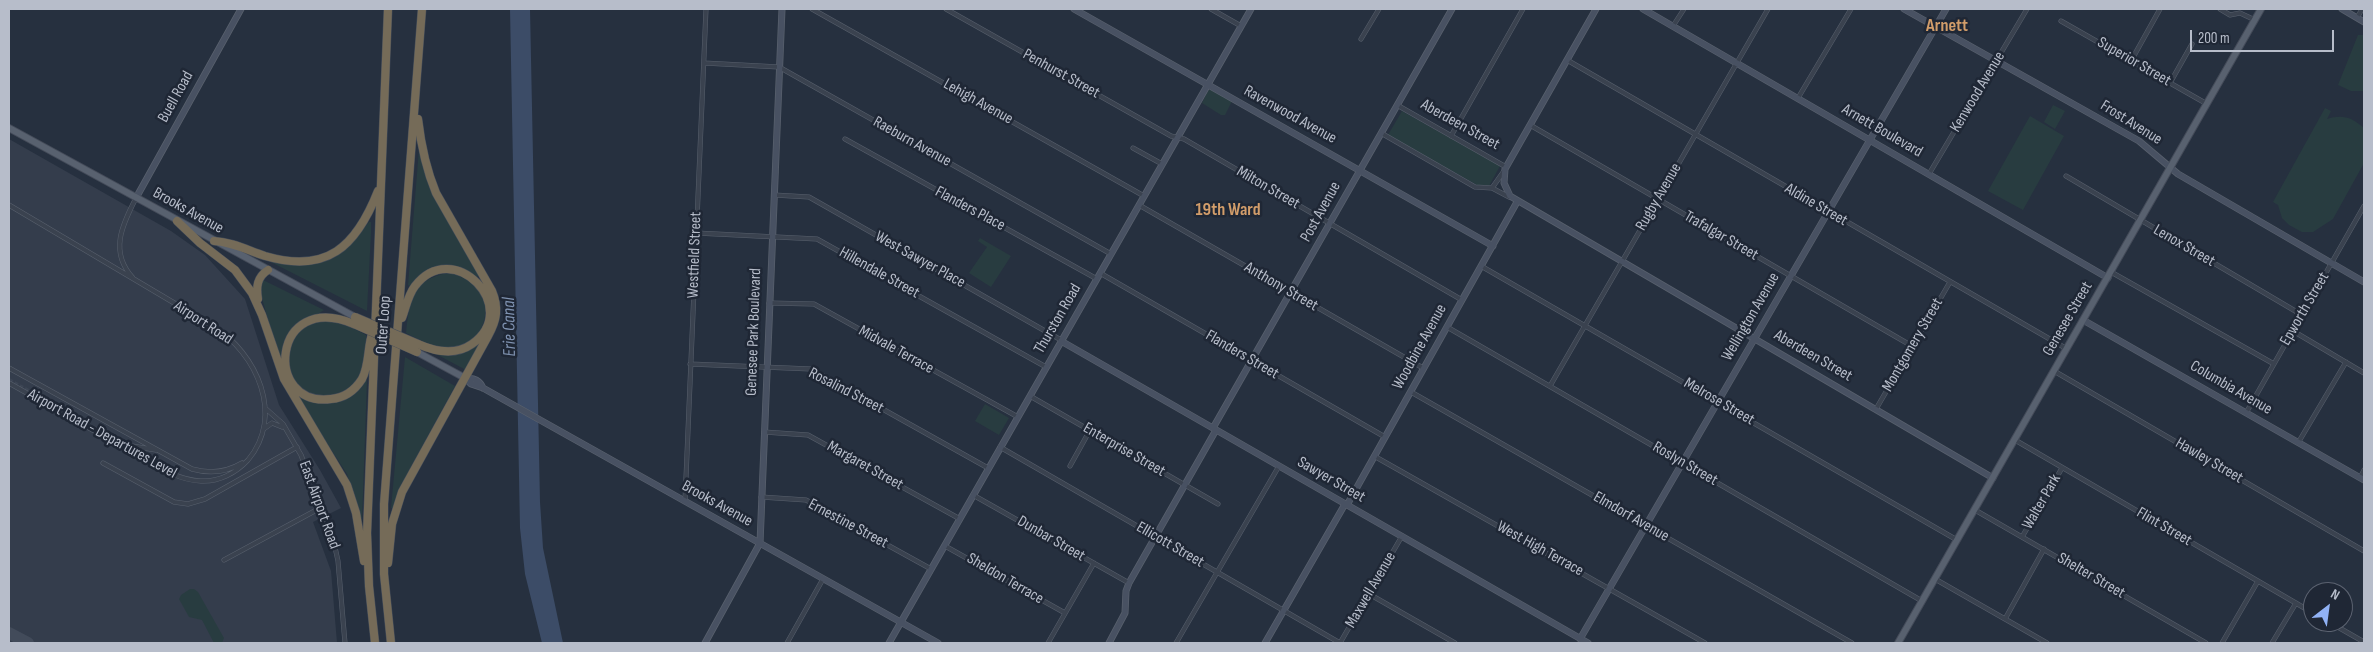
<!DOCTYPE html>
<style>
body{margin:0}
#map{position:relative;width:2373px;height:652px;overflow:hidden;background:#26303f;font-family:"Sofia Sans Condensed",sans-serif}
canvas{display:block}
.frame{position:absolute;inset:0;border:10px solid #b7bdca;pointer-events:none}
.north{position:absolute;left:2303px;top:582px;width:50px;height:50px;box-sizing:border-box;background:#1f2735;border:1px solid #5c6371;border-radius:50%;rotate:30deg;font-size:14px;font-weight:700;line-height:20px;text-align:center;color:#b7bdca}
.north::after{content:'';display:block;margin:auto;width:18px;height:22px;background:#91b2f5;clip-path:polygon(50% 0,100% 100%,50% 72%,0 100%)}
.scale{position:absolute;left:2190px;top:30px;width:144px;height:22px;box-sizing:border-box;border:2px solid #b7bdca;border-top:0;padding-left:6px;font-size:15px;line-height:18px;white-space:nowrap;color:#b7bdca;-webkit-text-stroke:4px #1f2735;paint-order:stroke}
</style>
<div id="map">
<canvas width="2373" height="652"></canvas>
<div class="frame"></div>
<div class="north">N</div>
<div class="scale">200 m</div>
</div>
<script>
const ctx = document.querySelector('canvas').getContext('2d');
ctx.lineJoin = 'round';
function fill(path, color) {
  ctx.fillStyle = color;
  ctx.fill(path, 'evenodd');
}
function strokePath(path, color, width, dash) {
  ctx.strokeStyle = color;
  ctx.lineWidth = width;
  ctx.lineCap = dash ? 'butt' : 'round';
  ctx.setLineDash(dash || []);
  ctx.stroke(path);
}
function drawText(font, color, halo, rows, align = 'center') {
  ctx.font = font + ' "Sofia Sans Condensed",sans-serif';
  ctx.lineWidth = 5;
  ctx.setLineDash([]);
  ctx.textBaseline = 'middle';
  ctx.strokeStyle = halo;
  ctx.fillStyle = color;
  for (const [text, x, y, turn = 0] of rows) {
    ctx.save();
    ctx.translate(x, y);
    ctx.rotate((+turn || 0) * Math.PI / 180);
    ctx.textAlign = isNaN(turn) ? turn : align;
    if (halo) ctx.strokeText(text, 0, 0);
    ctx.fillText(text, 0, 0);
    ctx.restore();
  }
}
const airport = new Path2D(`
 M9,139l162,92 34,24 40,44 34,106 41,65 21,38 -28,14 18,49 6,72h-328z`);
const green = new Path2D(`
 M2358,35h6v56h-13l-13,-6z
 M1211,89l21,12 -7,14h-4l-19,-12 6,-12z
 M2053,105l12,6 -10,18 -11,-7z
 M2325,108l6,3 -4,8c15,-5 25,-2 37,9v35l-31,56 -20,13h-11l-13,-7 -7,-7 -4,-13 -5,-3z
 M1402,111l98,55 -11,20 -12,-1 -89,-50z
 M2030,116l34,20 -41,74 -35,-19z
 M419,149l9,34 51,92 -2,2c-20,-16 -52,-15 -66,10l-3,-2z
 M369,222h2v11l-4,78 -102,-52 36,5 53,-24z
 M980,238l31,18 -20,31 -22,-14 18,-26 -9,-6z
 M447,273c6,1 13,2 19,5 35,16 20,74 -20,70 -14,-2 -27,-8 -40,-15 4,-34 5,-52 41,-60z
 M263,280l61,30c-22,16 -42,16 -43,49h-2l-19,-68z
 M328,320l23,7 15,8c0,15 0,32 -9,45 -23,35 -80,10 -67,-33 3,-8 7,-17 15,-21 6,-4 16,-4 23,-6z
 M477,343l3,3 -14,24 -32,-17z
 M405,357l50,29 -56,103 -6,19h-2z
 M363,380h4l-5,142 -15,-48 -54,-83 1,-1 18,10 16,2z
 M985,404l24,14 -10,17 -24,-14z
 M190,589h4l4,3 26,46 -2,5h-8l-12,-23 -13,-3 -10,-18 2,-4z`);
const water = new Path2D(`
 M510,9h20l10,493 3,46 20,95h-21l-17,-69 -5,-46z`);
const taxiway = new Path2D(`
 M9,633l19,10`);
const streetTunnel = new Path2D(`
 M9,380l112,63 11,3`);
const street = new Path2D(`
 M812,9l332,187
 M946,9l225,127 13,3 278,161
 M1211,9l30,17
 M2220,9l10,6 10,-2 15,7
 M2357,18l5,-9
 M2061,21l146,83
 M1673,26l11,-17
 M1361,39l18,-30
 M1567,60l500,289
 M2131,61l29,-52
 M704,63l75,4 332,187
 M2170,83l22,-39
 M1798,98l53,-89
 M1397,105l109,62
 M1530,125l382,221
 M1381,133l94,54 17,1 17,9
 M1451,136l72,-127
 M845,139l252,140
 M1133,148l29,16
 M1929,174l98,-165
 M2066,176l236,139
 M1492,188l12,-17
 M774,195l35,2 252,143
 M9,205l204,121c44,27 72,90 35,134 -12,13 -29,22 -47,21 -32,-1 -58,-27 -87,-39l-105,-59
 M1139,205l284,163
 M696,233l121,6 229,128
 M1481,266l476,274
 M2111,272l163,92
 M1100,273l285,164
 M133,278c-24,-26 -11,-53 3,-80
 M769,303l45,1 204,113
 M1447,327l475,274
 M2293,331l71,42
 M690,364l121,5 177,99
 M9,368l183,101c18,5 35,3 50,-6
 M2054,371l310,180
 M1550,386l218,-377
 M1411,392l441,251
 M1030,396l188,108
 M265,408l18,16 18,31 32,83 5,23 7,82
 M1876,409l74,-127
 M2246,413l118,-207
 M265,428l7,-5 10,4
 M764,432l44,3 152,84
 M2015,440l298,173
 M2298,443l48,-81
 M132,446l24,4
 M1000,447l340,196 62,-107
 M1374,456l331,187
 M103,463l71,39 14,2 17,-5 92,-52
 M1070,466l20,-36
 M2360,478l4,-8
 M973,495l156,88
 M761,497l45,3 125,69
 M685,501l21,-492
 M1975,510l231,133
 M2022,537l40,-69
 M945,546l120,67
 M224,560l98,-53
 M1935,579l112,64
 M1369,594l86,49
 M2005,619l39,-70
 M2329,622l35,20
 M787,643l36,-64
 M1048,643l46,-80
 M1176,643l103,-177
 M2222,643l36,-62
 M2272,643l24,-40`);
const secondary = new Path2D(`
 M1074,9l419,237
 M1596,9l-91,160 -1,14 6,13 483,282
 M1643,9l465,269
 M1904,9l235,132 39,33 186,108
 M2342,9l22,13
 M136,198l105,-189
 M2083,320l281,160
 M1061,341l527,302
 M465,378l6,6 12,4 455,255
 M466,379c8,-2 14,2 17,9
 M1213,428l239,-419
 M1347,505l170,-303
 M1580,639l366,-630
 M705,643l55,-100 22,-534
 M889,643l362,-634
 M1109,643l16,-30 1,-22 3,-8 87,-153
 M1265,643l80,-139`);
const primary = new Path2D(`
 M9,128l346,189
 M417,352l48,26
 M1898,643l363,-634`);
const highway = new Path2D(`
 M177,221l23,22 35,27 17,23 10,22 22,64 63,106 9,28 8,48
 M214,241c18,1 33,9 51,15 62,18 91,-9 113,-65
 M258,299c-2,-12 -1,-22 10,-29
 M402,318c4,-11 6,-23 13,-32 38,-50 108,22 57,58 -17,12 -36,8 -54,0
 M354,324c-83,-35 -91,84 -23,75 13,-1 24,-9 31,-20 8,-15 5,-33 11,-48
 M388,563l4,-39 10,-32 86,-156c9,-16 11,-28 4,-45l-56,-98c-10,-24 -15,-48 -18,-74
 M375,643l-6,-57 -2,-53 21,-524
 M391,643l-7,-69v-70l38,-495`);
const highwayBridge = new Path2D(`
 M355,317l63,27
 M354,324l63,28`);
const streetNames = [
 ["Superior Street",2134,62,30],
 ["Penhurst Street",1061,74,29],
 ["Kenwood Avenue",1978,92,-59],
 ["Buell Road",176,97,-61],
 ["Lehigh Avenue",978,102,29],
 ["Ravenwood Avenue",1290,115,29],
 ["Frost Avenue",2131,123,32],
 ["Aberdeen Street",1460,125,29],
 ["Arnett Boulevard",1882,131,30],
 ["Raeburn Avenue",912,142,29],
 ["Milton Street",1268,188,30],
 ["Rugby Avenue",1659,197,-60],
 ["Aldine Street",1816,205,30],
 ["Flanders Place",970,209,28],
 ["Brooks Avenue",188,211,29],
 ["Post Avenue",1321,212,-61],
 ["Trafalgar Street",1721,236,30],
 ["Lenox Street",2184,246,30],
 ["Westfield Street",695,255,-88],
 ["West Sawyer Place",920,260,29],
 ["Hillendale Street",879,273,29],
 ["Anthony Street",1281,287,30],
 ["Epworth Street",2305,309,-60],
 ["Wellington Avenue",1751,317,-60],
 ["Thurston Road",1058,319,-60],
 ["Genesee Street",2068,319,-60],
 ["Airport Road",203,323,33],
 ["Outer Loop",384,325,-86],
 ["Genesee Park Boulevard",754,332,-88],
 ["Montgomery Street",1913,345,-60],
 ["Woodbine Avenue",1420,347,-61],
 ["Midvale Terrace",896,350,29],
 ["Flanders Street",1242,355,30],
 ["Aberdeen Street",1813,356,30],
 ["Columbia Avenue",2231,388,30],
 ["Rosalind Street",846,391,27],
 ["Melrose Street",1719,402,30],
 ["Airport Road - Departures Level",102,434,29],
 ["Enterprise Street",1124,450,30],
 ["Hawley Street",2209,461,30],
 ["Roslyn Street",1685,464,30],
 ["Margaret Street",865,466,29],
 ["Sawyer Street",1331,480,30],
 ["Walter Park",2042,502,-60],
 ["Brooks Avenue",717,504,29],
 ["East Airport Road",319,505,70],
 ["Elmdorf Avenue",1631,517,30],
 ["Ernestine Street",848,524,28],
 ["Flint Street",2164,527,30],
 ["Dunbar Street",1051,539,30],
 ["Ellicott Street",1170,545,30],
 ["West High Terrace",1540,549,29],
 ["Shelter Street",2091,576,30],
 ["Sheldon Terrace",1005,579,30],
 ["Maxwell Avenue",1371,590,-60]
];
const neighbourhoodNames = [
 ["Arnett",1947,26],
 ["19th Ward",1228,210]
];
const waterNames = [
 ["Erie Canal",510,327,-91]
];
fill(airport, '#343d4c');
fill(green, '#283c40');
fill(water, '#3c4c67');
strokePath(taxiway, '#424b5a', 12);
strokePath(streetTunnel, '#3c4554', 4, [4, 2]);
strokePath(street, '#58606d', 5);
strokePath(secondary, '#58606d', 7);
strokePath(primary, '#444b59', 8);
strokePath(highway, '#454d5a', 9);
strokePath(street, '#3a424f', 4);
strokePath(secondary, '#485162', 5.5);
strokePath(primary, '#58616f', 6);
strokePath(highway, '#756b58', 8);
strokePath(highwayBridge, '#454d5a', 9, []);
strokePath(highwayBridge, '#756b58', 8);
drawText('16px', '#b7bdca', '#1f2735', streetNames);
drawText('bold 18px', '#d29d6a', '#1f2735', neighbourhoodNames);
drawText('italic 18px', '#7f92b0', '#1f2735', waterNames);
</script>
